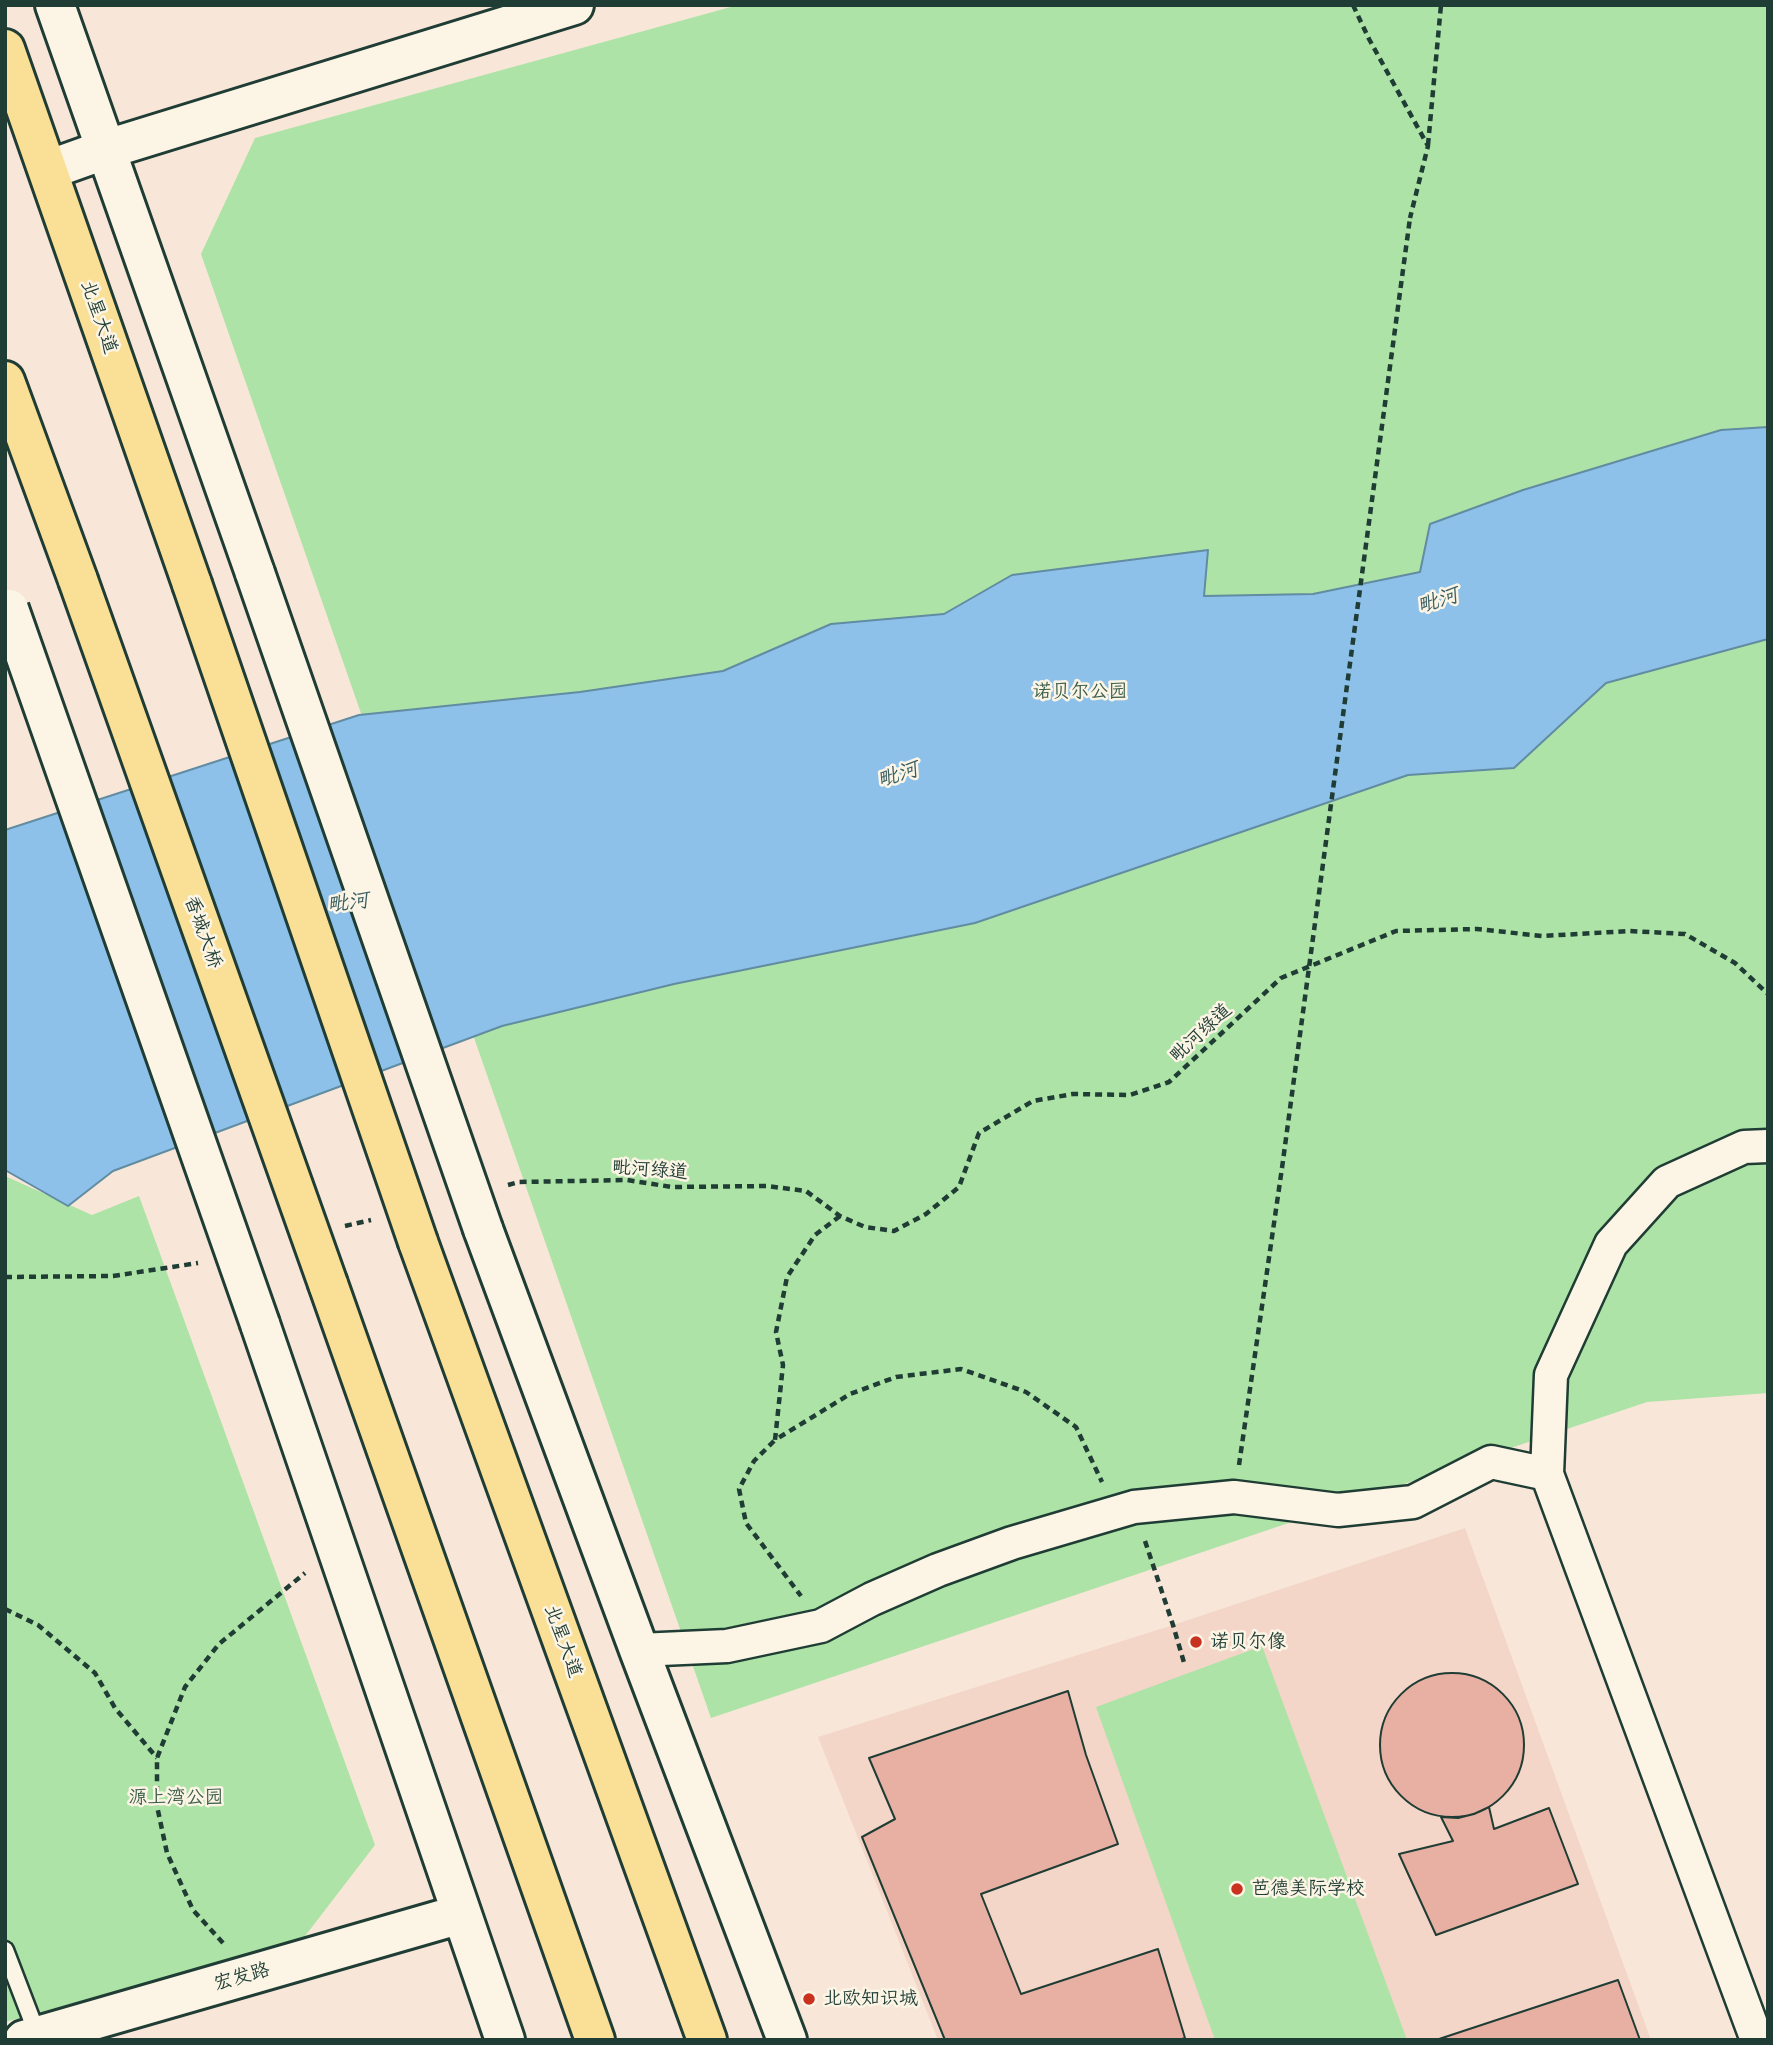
<!DOCTYPE html>
<meta charset="utf-8">
<style>
body{margin:0}
#map{position:relative;width:1773px;height:2045px;overflow:hidden;background:#f8e7d8;font-family:"Comic Neue",sans-serif}
canvas{display:block}
.frame{position:absolute;inset:0;border:7px solid #1f3d34;pointer-events:none}
</style>
<div id="map">
<canvas width="1773" height="2045"></canvas>
<div class="frame"></div>
</div>
<script>
const ctx = document.querySelector('canvas').getContext('2d');
ctx.lineJoin = 'round';
function fill(path, color) {
  ctx.fillStyle = color;
  ctx.fill(path, 'evenodd');
}
function strokePath(path, color, width, dash) {
  ctx.strokeStyle = color;
  ctx.lineWidth = width;
  ctx.lineCap = dash ? 'butt' : 'round';
  ctx.setLineDash(dash || []);
  ctx.stroke(path);
}
function drawText(font, color, halo, rows, align = 'center') {
  ctx.font = font + ' "Comic Neue","LXGW WenKai TC",sans-serif';
  ctx.lineWidth = 5;
  ctx.setLineDash([]);
  ctx.textBaseline = 'middle';
  ctx.strokeStyle = halo;
  ctx.fillStyle = color;
  for (const [text, x, y, turn = 0] of rows) {
    ctx.save();
    ctx.translate(x, y);
    ctx.rotate((+turn || 0) * Math.PI / 180);
    ctx.textAlign = isNaN(turn) ? turn : align;
    if (halo) ctx.strokeText(text, 0, 0);
    ctx.fillText(text, 0, 0);
    ctx.restore();
  }
}
const built = new Path2D(`
 M1465,1528l186,512h-713l-120,-303 355,-112z`);
const green = new Path2D(`
 M738,5h1030v1388l-121,9 -936,316 -510,-1464 54,-116z
 M5,1176l87,39 47,-19 236,649 -73,95 -297,82z
 M1262,1646l145,394h-192l-119,-333z`);
const water = new Path2D(`
 M1768,427v212l-162,44 -92,85 -106,7 -433,148 -301,61 -172,42 -389,145 -45,35 -63,-36v-340l354,-115 221,-23 143,-21 108,-47 113,-10 68,-39 196,-25 -4,46 109,-2 107,-22 10,-48 93,-34 198,-60z`);
const building = new Path2D(`
 M1380 1745a72 72 0 1 1 144 0a72 72 0 1 1-144 0Z
 M1068,1691l18,64 32,89 -137,50 40,100 137,-45 27,89 -6,2h-234l-83,-203 33,-18 -26,-61z
 M1489,1807l5,22 55,-21 29,76 -142,51 -37,-81 54,-13 -12,-24 17,1 16,-4z
 M1618,1980l22,60h-204z`);
const path = new Path2D(`
 M1353,5l16,34 59,107 -18,72
 M1428,145l13,-140
 M508,1185l11,-3 108,-2 45,7 95,-1 39,5 34,25 25,11 29,4 32,-17 33,-27 20,-54 54,-32 40,-7 57,1 39,-13 112,-104 115,-47 81,-2 65,7 88,-5 55,3 50,29 33,31
 M840,1216l-25,19 -28,42 -11,55 7,33 -8,75 75,-46 46,-17 65,-8 65,23 50,35 26,55
 M345,1226l26,-6
 M5,1277l108,-1 85,-13
 M774,1441l-20,20 -15,28 7,34 55,73
 M1239,1465l43,-297
 M1145,1541l28,84 12,41
 M5,1609l33,16 57,48 20,35 42,50
 M223,1943l-30,-33 -26,-57 -10,-47v-48l28,-71 34,-43 86,-71`);
const service = new Path2D(`
 M5,1950l33,86`);
const minor = new Path2D(`
 M1547,1474l4,-99 60,-131 56,-62 77,-35 24,-1
 M639,1650l88,-4 94,-20 51,-27 66,-29 74,-27 122,-36 100,-10 104,13 75,-8 78,-40 56,12 210,566`);
const tertiary = new Path2D(`
 M55,5l200,568
 M48,170l56,-20 470,-145
 M483,1229l156,421 148,390
 M260,1324l245,716
 M24,2040l437,-126`);
const primary = new Path2D(`
 M5,49l187,535
 M5,381l73,199
 M418,1242l289,798
 M328,1284l267,756`);
const pathBridge = new Path2D(`
 M1282,1168l128,-950`);
const tertiaryBridge = new Path2D(`
 M255,573l228,656
 M9,609l251,715`);
const primaryBridge = new Path2D(`
 M78,580l250,704
 M192,584l226,658`);
const markers = [
 [1196,1642,7,"#c8321e"],
 [1237,1889,7,"#c8321e"],
 [809,1999,7,"#c8321e"]
];
const streetNames = [
 ["北星大道",99,317,71],
 ["香城大桥",203,932,70],
 ["毗河绿道",1201,1033,-43],
 ["毗河绿道",650,1170,4],
 ["北星大道",563,1641,70],
 ["宏发路",242,1977,-16]
];
const parkNames = [
 ["诺贝尔公园",1080,692],
 ["源上湾公园",176,1798]
];
const poiNames = [
 ["诺贝尔像",1210,1642],
 ["芭德美际学校",1251,1889],
 ["北欧知识城",823,1999]
];
const waterNames = [
 ["毗河",1438,601,-18],
 ["毗河",898,775,-18],
 ["毗河",348,903,-8]
];
fill(built, '#f3d6c8');
fill(green, '#ade3a6');
fill(water, '#8dc1ea');
strokePath(water, '#618ca1', 2);
fill(building, '#e8afa3');
strokePath(building, '#1f3d34', 2);
strokePath(service, '#1f3d34', 21);
strokePath(minor, '#1f3d34', 37);
strokePath(tertiary, '#1f3d34', 44);
strokePath(primary, '#1f3d34', 44);
strokePath(path, '#1f3d34', 4.5, [7, 5]);
strokePath(service, '#fcf5e5', 16);
strokePath(minor, '#fcf5e5', 32);
strokePath(tertiary, '#fcf5e5', 38);
strokePath(primary, '#fadf96', 38);
strokePath(tertiaryBridge, '#1f3d34', 44, []);
strokePath(primaryBridge, '#1f3d34', 44, []);
strokePath(pathBridge, '#1f3d34', 4.5, [7, 5]);
strokePath(tertiaryBridge, '#fcf5e5', 38);
strokePath(primaryBridge, '#fadf96', 38);
for (const [x, y, r, color] of markers) {
  const dot = new Path2D();
  dot.arc(x, y, r, 0, 2 * Math.PI);
  ctx.fillStyle = color;
  ctx.fill(dot);
  strokePath(dot, '#fcf5e5', 2.5);
}
drawText('19px', '#1f3d34', '#fcf5e5', streetNames);
drawText('19px', '#3b5e4b', '#fcf5e5', parkNames);
drawText('19px', '#1f3d34', '#fcf5e5', poiNames, 'left');
drawText('italic 21px', '#3a5e62', '#fcf5e5', waterNames);
</script>
